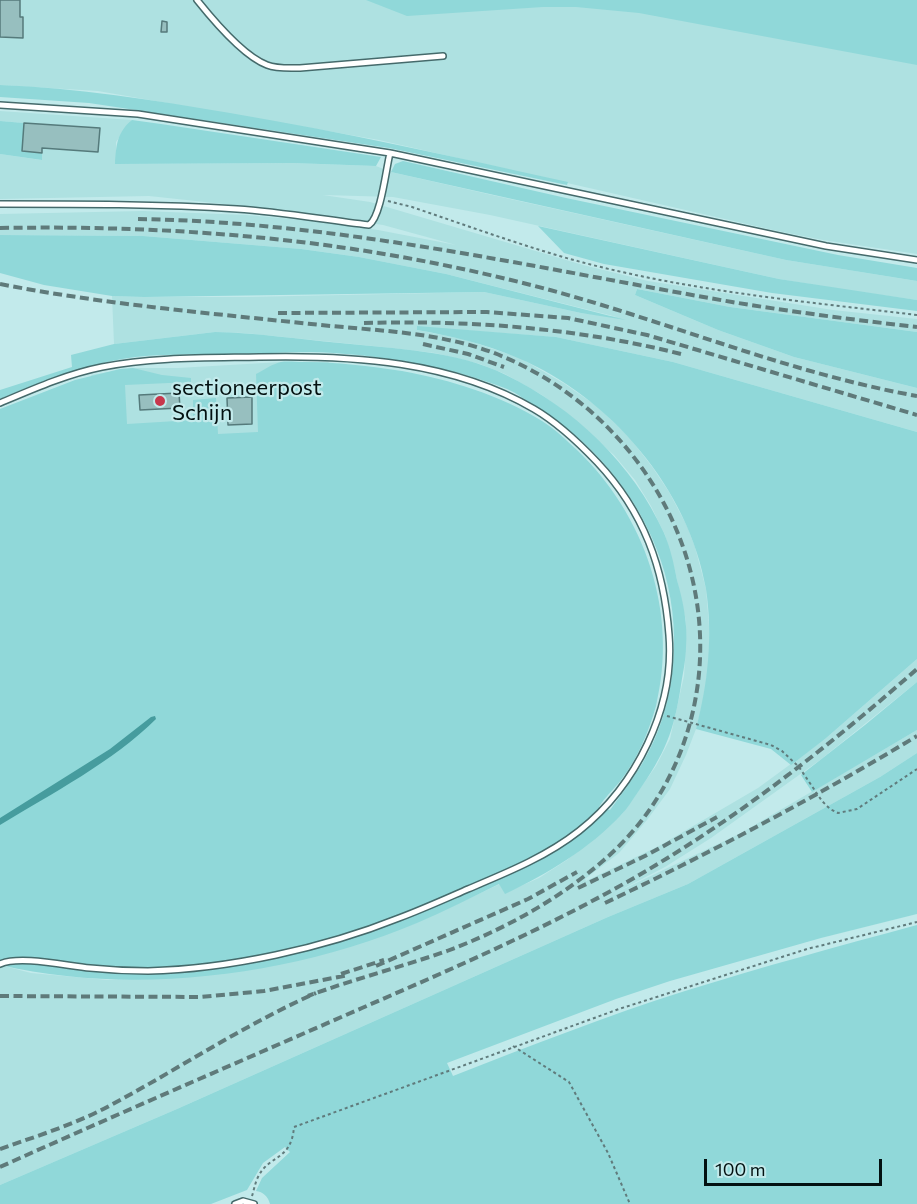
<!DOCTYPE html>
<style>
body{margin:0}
#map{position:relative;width:917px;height:1204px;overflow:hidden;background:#c2eaeb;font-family:Commissioner,sans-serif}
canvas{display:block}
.scale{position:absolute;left:704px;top:1159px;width:178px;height:27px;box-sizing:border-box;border:3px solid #031111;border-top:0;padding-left:8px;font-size:18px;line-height:21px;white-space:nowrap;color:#031111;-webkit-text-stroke:4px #c2eaeb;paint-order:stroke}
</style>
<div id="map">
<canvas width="917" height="1204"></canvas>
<div class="scale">100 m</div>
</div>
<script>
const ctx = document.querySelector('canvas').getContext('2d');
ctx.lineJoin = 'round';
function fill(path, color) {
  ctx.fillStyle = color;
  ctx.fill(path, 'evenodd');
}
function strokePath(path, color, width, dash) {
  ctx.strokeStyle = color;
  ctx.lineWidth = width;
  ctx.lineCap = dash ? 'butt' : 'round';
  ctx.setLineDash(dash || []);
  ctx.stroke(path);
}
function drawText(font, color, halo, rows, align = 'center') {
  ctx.font = font + ' Commissioner,sans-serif';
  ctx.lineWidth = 4.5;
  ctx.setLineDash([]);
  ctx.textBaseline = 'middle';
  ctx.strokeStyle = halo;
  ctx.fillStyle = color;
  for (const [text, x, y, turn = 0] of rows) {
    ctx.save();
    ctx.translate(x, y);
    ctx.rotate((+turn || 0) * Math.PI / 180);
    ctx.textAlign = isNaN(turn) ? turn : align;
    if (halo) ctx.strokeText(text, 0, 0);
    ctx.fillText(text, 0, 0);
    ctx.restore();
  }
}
const built = new Path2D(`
 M0,0h679l238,55v199l-94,-14 -50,-10 -394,-90 -281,-49 -98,-6z
 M0,111l132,9 -16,22v22l177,-1 83,3 15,6 101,23 294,65 131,21v19l-71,-10 -67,-11 -289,-64 -97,-18 -70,-2 47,7 213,63 65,16 185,29 84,9v13l-187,-25 -93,-18 -2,6 83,35 76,27 123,31v44l-244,-70 -117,-25 -139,-10v3l46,9 57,19 45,26 33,23 31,30 24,31 16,24 18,34 8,21 11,42 3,37v37l-6,39 -7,27 -10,26 -16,34 -23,31 -28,33 -34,26 1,2 73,-35 99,-58 67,-49 92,-80v23l-97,78 -109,78 -46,29 -52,27 128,-61 176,-103v23l-37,24 -192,107 -80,33 -431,192 -177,76v-220l31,8 77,7 85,-4 61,-7 101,-24 61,-22 84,-39 5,9 34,-15 28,-18 55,-46 34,-48 14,-27 14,-63 2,-29v-26l-11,-50 -10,-36 -14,-29 -16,-26 -21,-25 -45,-40 -27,-20 -37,-21 -25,-10 -45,-11 -43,-5 -148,-15 -29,-1 -101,12 -2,-48 32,1h103l237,-5 97,21 36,4 -171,-43 -87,-17 -58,-8 -158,-13 -143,-1v-21l143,-3 103,4 69,6 63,9 78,15 -73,-20 -94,-14 -140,-15 -149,3v-45l41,6v-7l-19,-2 2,-28 -24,-2z
 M281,362h48l-53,81 -156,-16 -29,-52 42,-7h45z`);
const green = new Path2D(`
 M366,0h551v65l-278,-52 -63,-6h-33l-136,9z
 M0,85c78,3 153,15 230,28 113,19 225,44 338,69l-1,3 -178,-37 -300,-45 -89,-6z
 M132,120l29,4 220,33 -5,9 -83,-3 -178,1c1,-18 2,-32 17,-44z
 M0,121l24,2 -2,28 20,2v7l-42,-6z
 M403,161l163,37 272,57 79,13v13l-131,-21 -395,-88 4,-8z
 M538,226l241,53 138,21v11l-145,-18 -168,-29 -40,-11z
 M0,235l143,1 158,13 58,8 87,17 180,46 -45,-7 -97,-21 -340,5 -32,-1 -68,-11 -44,-12z
 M637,289l93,18 187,25v56l-123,-31 -76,-27 -83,-35z
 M417,326l139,11 117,25 244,70v227l-92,80 -34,26 -20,-16 -75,-20c12,-46 17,-92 10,-140 -17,-100 -96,-192 -188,-231 -33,-14 -66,-22 -101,-28z
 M215,332c42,1 83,7 125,11 55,6 116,7 166,32 68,33 127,89 158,158 6,14 10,31 13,47 6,21 11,44 9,67 0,12 -3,25 -5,38 -7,47 -16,68 -43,107 -5,7 -10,16 -17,23 -32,34 -74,59 -116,79l-6,-10c-27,13 -54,27 -82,39 -126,53 -283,73 -417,42v-556l75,-29 45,-11 13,-1 29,7 29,3v4l-66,3 2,39 66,-4v-20l23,-2 2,36 40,-2 -2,-58c8,-4 16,-10 25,-12 6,-1 15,0 22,0 34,0 66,4 99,9 49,9 98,24 140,50 13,8 24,19 35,29 68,65 102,163 79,256 -7,25 -19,54 -35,74 -7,9 -17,18 -22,27l11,3c11,-15 22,-30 32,-46 36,-60 41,-138 19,-203 -22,-66 -69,-120 -127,-156 -9,-5 -17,-12 -27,-16 -53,-22 -138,-36 -196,-37 -27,0 -54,2 -82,2 -35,1 -72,-1 -107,5 -43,8 -83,23 -122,40v-9l72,-23 -1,-12 43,-11z
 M917,682v48l-105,62 -11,-17 64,-50z
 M917,753v161l-96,24 -151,43 -54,18 -169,64 6,13c77,-30 153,-60 232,-85 77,-24 154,-45 232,-66v279h-647c-2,-8 -7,-12 -14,-13l6,-13 28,-26 -5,-5 -22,16 -16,27 -36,14h-211v-19l177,-76 431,-192 80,-33 192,-107z`);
const water = new Path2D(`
 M155,716l1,3c-42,42 -105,75 -156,106v-7l110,-69 41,-32z`);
const building = new Path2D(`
 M0,0h20v17h3v21l-23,-1z
 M162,21l5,1v10h-6z
 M24,123l76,5 -2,24 -56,-4v5l-20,-2z
 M179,393l1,15 -40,2 -1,-15z
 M252,397v27l-24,1 -1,-27z`);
const path = new Path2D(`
 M388,201l24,6c50,17 100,35 151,50 115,33 236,44 354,58
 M667,716l104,29 11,6 17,16 23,34 8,8 8,4 19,-4 60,-40
 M513,1046l56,36 39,71 22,51
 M252,1196c2,-6 3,-13 6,-19 11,-23 33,-15 36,-50l325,-118 188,-60 110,-27`);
const lane = new Path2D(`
 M197,0c16,20 46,56 70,65 10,4 22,3 33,3l143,-12
 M0,105l138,9 252,39 436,93 91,14
 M0,204c79,0 159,0 237,5 45,3 88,11 132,16 12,-8 17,-56 21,-72
 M0,403c33,-14 67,-29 102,-36 51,-10 105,-9 157,-10 93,-2 193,4 275,52 24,14 44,33 63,53 47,50 67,106 72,173 6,73 -33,151 -90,196 -33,26 -73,42 -111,58 -23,10 -45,20 -69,29 -75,30 -170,51 -251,53 -19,0 -39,-1 -58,-3 -23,-2 -70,-13 -90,-4
 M235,1204l8,-3 11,3`);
const rail = new Path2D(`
 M138,219c201,3 397,49 594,83 61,10 123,18 185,25
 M0,228c180,-3 348,11 523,55 133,33 259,89 394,113
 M0,284c103,20 207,29 311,40 64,7 132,7 193,33 150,64 236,234 178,391 -16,43 -43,82 -78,112 -46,40 -101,70 -157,91 -46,16 -93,28 -139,45
 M278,313l209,-1 81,6 79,17 270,80
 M364,323c108,-3 215,5 321,32
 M423,344l45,10 36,13
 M578,888l69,-33 70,-38
 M605,903c107,-51 211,-106 312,-167
 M376,966l152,-67 49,-27
 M341,974l43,-14
 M0,996l201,1 63,-6 85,-16
 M0,1149c37,-13 76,-25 111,-44 69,-37 133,-80 205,-112
 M0,1167c120,-54 241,-106 362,-159 99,-43 201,-87 294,-143 93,-56 179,-124 261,-196`);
const markers = [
 [160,401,6,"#c7374c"]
];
const poiNames = [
 ["sectioneerpost",172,388],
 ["Schijn",172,413]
];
fill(built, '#aee1e1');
fill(green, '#90d8d9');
fill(water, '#469c9e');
fill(building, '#97bfbf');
strokePath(building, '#557a7b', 1.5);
strokePath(lane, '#456a6b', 8);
strokePath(path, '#607b7c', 2, [3, 3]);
strokePath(lane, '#fff', 5);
strokePath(rail, '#5f7a7a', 4, [9, 4.5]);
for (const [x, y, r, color] of markers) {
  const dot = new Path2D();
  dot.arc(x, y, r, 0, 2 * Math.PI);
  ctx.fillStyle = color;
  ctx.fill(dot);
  strokePath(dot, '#c2eaeb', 2);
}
drawText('22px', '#031111', '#c2eaeb', poiNames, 'left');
</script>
